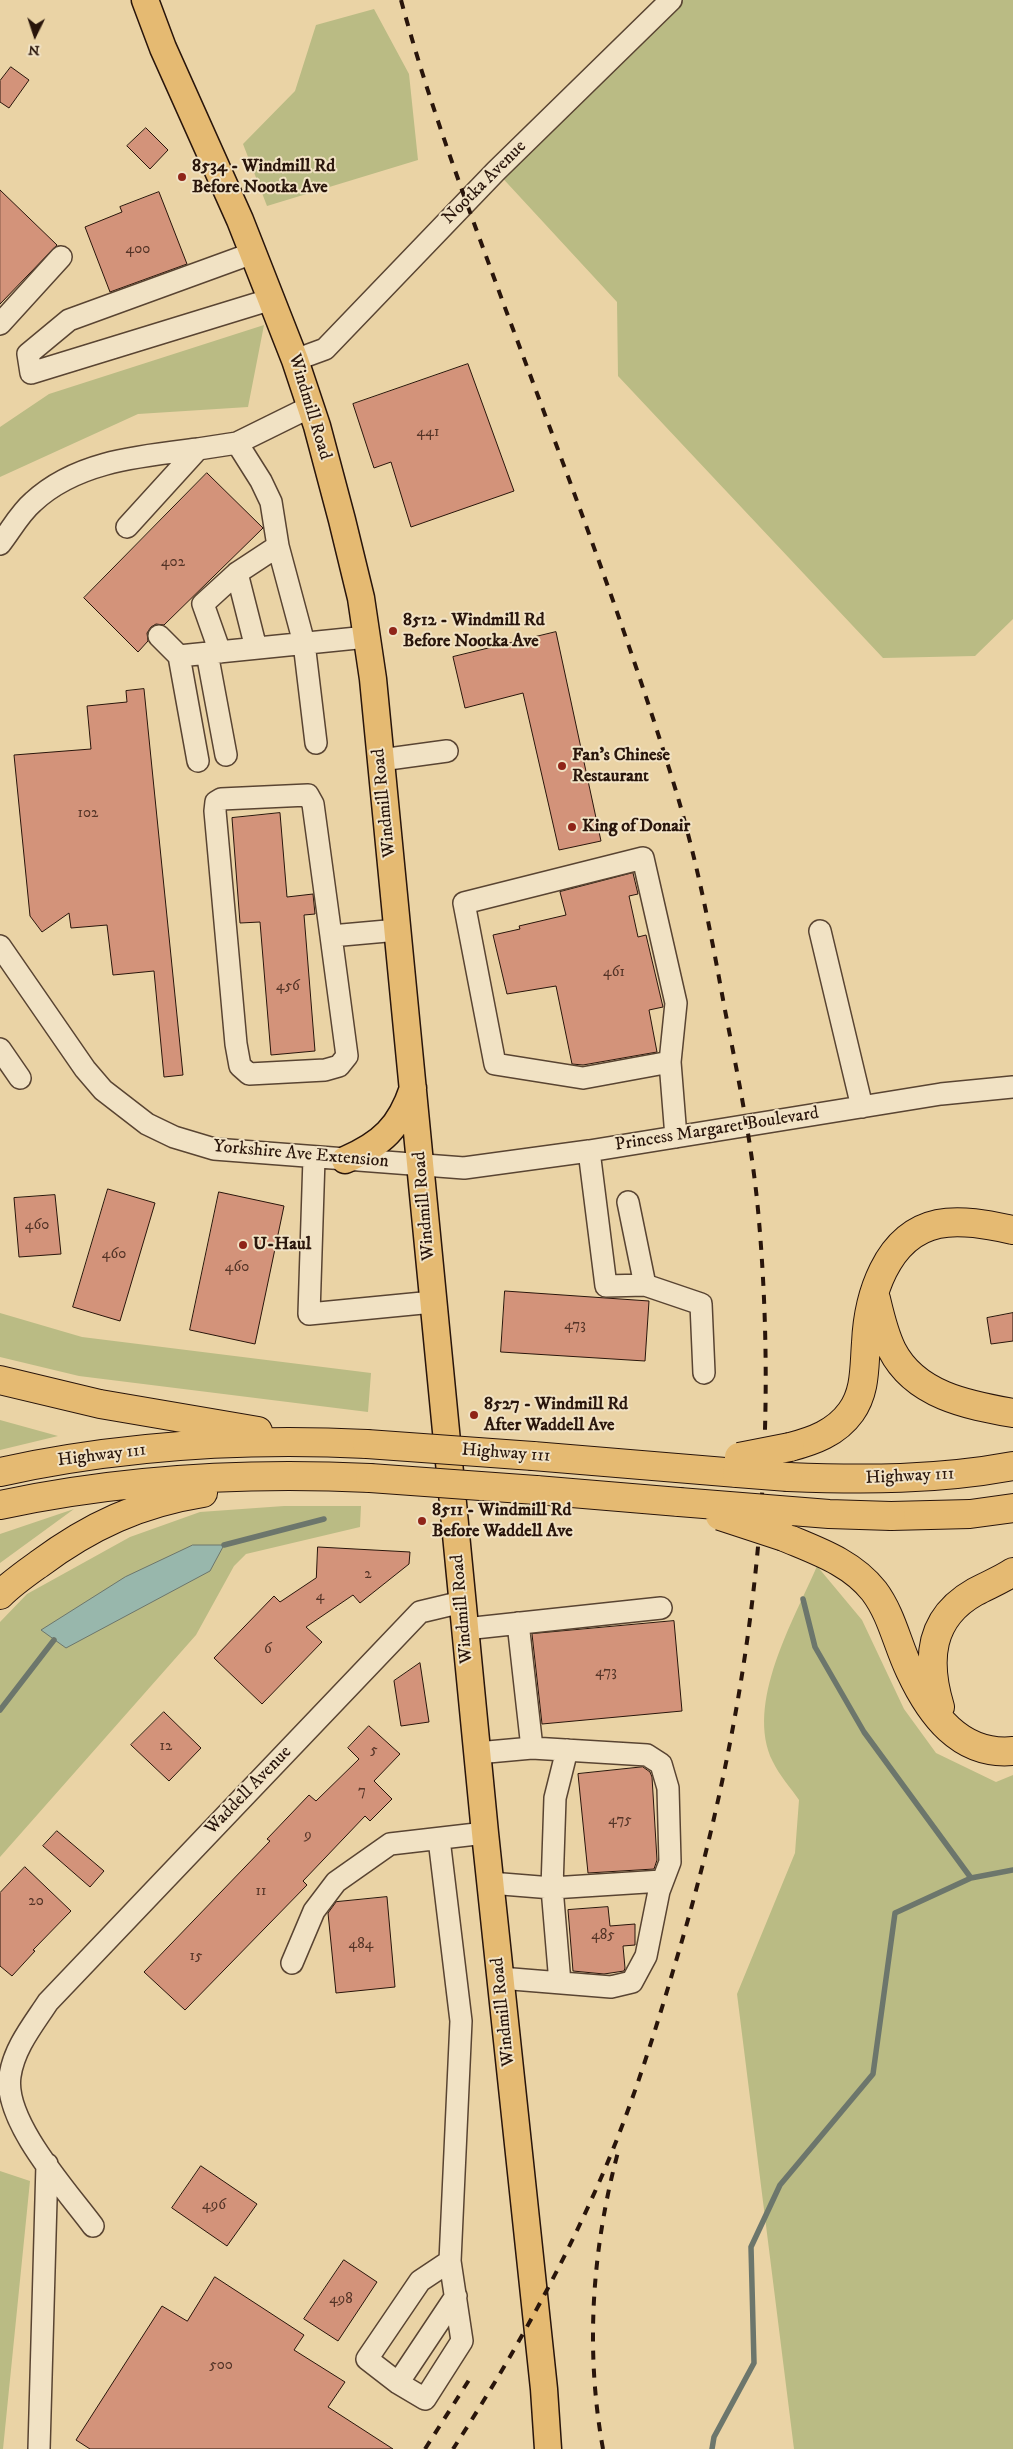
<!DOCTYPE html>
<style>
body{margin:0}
#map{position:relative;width:1013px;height:2449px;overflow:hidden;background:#ead3a5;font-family:"IM FELL DW Pica",serif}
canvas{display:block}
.north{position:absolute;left:10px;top:10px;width:50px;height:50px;-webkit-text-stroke:4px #f1e2c4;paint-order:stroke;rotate:184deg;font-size:14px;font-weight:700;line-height:20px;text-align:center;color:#29150b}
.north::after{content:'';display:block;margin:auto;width:18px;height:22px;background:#29150b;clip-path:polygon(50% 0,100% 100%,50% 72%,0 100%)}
</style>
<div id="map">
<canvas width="1013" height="2449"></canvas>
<div class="north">N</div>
</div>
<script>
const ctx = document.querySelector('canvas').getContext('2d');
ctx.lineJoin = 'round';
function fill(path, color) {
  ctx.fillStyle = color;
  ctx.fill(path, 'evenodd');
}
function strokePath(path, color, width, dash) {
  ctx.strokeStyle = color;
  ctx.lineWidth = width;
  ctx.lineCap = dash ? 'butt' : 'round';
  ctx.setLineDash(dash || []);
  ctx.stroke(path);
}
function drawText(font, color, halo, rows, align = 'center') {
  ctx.font = font + ' "IM FELL DW Pica",serif';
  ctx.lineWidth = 4;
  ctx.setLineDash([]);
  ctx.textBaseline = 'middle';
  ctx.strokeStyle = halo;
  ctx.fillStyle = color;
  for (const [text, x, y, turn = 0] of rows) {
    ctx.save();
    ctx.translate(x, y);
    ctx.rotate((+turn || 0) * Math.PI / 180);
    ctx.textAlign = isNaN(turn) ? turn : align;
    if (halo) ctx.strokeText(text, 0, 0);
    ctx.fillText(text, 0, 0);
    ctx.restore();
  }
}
const green = new Path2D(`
 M671,0h342v619l-38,37 -92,2 -265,-282 -1,-74 -121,-131z
 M374,9l35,65 9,86 -151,46 -24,-62 52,-53 21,-66z
 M264,325l-16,82 -110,7 -138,63v-50l49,-33z
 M0,1313l82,24 289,36 -3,39 -289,-36 -79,-19z
 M0,1420l58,16 -58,14z
 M284,1506h77l-1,21 -114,27 -12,12 -38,69 -196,222v-235l27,-28 103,-57 70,-25z
 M74,1509l-74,54v-29z
 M817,1566l45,54 42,89 32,44 60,29 17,-7v674h-219l-57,-455 58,-141 4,-53c-8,-12 -20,-25 -26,-38 -29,-58 21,-142 44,-196z
 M0,2171l30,10 -27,268h-3z`);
const water = new Path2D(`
 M193,1545h31l-14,26 -144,77 -25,-18 84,-53z`);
const stream = new Path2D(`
 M224,1545l100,-26
 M803,1599l12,48 49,85 107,146
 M0,1710l54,-70
 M712,2449l2,-12 40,-74 -3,-116 29,-62 93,-111 22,-161 76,-35 42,-8`);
const building = new Path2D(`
 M11,67l18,13 -20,28 -9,-6v-21z
 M146,128l22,22 -18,19 -23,-23z
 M0,190l57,55 -57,59z
 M159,192l28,72 -77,28 -25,-65 37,-15 -2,-5z
 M468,364l46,127 -103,36 -20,-65 -17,6 -21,-64z
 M207,473l56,55 -99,97 -8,-1 -5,3 -4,6 1,8 -10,11 -54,-54z
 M556,632l45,209 -42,9 -36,-157 -58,15 -12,-51z
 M144,689l39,386 -19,2 -10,-106 -41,4 -6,-50 -36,3 -2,-15 -27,19 -12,-16 -16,-161 77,-6 -4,-43 40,-4 -1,-11z
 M280,813l7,84 26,-3 2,20 -11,1 11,136 -44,4 -11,-133 -20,1 -8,-105z
 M633,873l5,21 -9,2 9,41 8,-2 17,72 -14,3 8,42 -74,13 -11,-1 -16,-78 -49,8 -14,-59 27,-6 -1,-3 47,-11 -6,-23z
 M108,1189l47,14 -35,118 -47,-14z
 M219,1192l65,14 -29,138 -65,-14z
 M55,1195l6,59 -42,3 -5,-59z
 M505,1291l144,10 -4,60 -144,-9z
 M1013,1313v28l-22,3 -4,-26z
 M318,1547l92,5 -1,12 -49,39 -7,-8 -47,32 16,15 -60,62 -48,-46 60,-62 6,6 36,-24z
 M674,1621l8,90 -140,13 -10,-90z
 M420,1663l9,59 -28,4 -7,-45z
 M164,1712l37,36 -32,33 -38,-36z
 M369,1726l31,28 -26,27 18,18 -22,22 -5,-5 -62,65 4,4 -122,125 -41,-38 126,-131 -3,-2 42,-44 7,6 43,-42 -11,-11z
 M643,1767l7,5 2,5 5,83 -3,9 -66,4 -10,-99z
 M57,1831l47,40 -14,16 -47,-41z
 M25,1867l46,44 -38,39 2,1 -23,25 -12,-10v-73z
 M387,1897l8,90 -59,6 -8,-80 8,-11z
 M608,1907l2,19 25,-2v21l-12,1 2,22 -1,3 -20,3 -31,-3 -5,-61z
 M201,2166l56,38 -30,42 -55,-38z
 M344,2260l33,22 -39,59 -34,-22z
 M215,2277l89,58 -10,15 51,32 -17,25 65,42h-303l-14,-9 86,-134 25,15z`);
const minor = new Path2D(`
 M253,253l-184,67 -41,34 3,19 241,-74
 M0,324l61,-67
 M295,360l30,-11 171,-178 175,-171
 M310,407l-73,36 24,38 10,21 7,44 26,97 12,100
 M127,527l71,-78 39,-6
 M0,544c11,-14 20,-31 33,-42 44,-41 108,-46 165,-53
 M237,573l19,75
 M159,636l20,20 188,-19
 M220,652l-17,-48 34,-31 41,-27
 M207,653l19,102
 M179,656l19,105
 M381,760l66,-9
 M820,931l42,176
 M331,936l-18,-132 -5,-9 -87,4 -5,3 -1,9 21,233 4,22 9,8 76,-4 14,-4 8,-10 -16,-120 67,-6
 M0,946l85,123 18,21 44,34 27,13 40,12 250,19 125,-17 352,-57 72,-7
 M0,1049l20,29
 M670,1062l6,-59 -33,-145 -179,45 31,161 88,14 87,-16 6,75
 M589,1151l17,135 39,-1
 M314,1158l-5,156 124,-12
 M628,1202l17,83 56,19 3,69
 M465,1629l196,-21
 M567,1750l-12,48 -3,90 110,-7
 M477,1753l55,-5 -14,-125
 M439,1839l22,182 -11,240 12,80 -37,58 -27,-16 -31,-24 53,-78 30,-20
 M490,1883l62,5 8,95
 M292,1963l22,-52 22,-29 54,-38 95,-11
 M500,1978l111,9 21,-5 14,-26 13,-65 11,-29 -2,-74 -7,-24 -14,-9 -115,-7
 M93,2226c-26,-35 -90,-105 -83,-150 4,-28 23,-51 38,-74l372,-390 42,-10
 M398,2383l58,-87
 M39,2449l8,-285`);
const major = new Path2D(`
 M145,0l18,48 77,172 55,140 22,66 25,94 19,78 12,81 112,1154 59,556 4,60
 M345,1160c37,-16 55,-33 68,-72`);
const highway = new Path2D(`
 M876,1299c4,17 8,35 16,51 23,45 75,55 121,63
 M0,1380l100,24 158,27
 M790,1447c23,-6 46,-14 61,-35 15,-21 13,-45 15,-69 2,-46 20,-108 72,-119 23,-5 51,1 75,6
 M533,1456l204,17
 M0,1472c119,-26 245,-34 367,-28
 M788,1477c76,3 150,3 225,-11
 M536,1490l143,12
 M0,1505c122,-26 246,-33 370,-27
 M891,1516l79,-2 43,-6
 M784,1537c33,14 67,25 90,54 18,24 23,53 36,80 20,43 50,85 103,80
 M0,1595c12,-12 25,-21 39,-31 51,-38 101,-61 164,-71
 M940,1707c-14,-46 -11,-89 35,-115 13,-7 26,-12 38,-20`);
const rail = new Path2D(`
 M401,0c28,104 66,204 103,305 60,161 122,322 172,486 21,70 35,142 48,214 14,72 29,143 35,216 22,258 -11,503 -86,750 -21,71 -43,140 -72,207 -41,94 -92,185 -148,271
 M425,2449l44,-69
 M603,2449c-18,-99 -11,-200 15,-297`);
const highwayBridge = new Path2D(`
 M367,1444l166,12
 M739,1457l51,-10
 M737,1473l51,4
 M370,1478l166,12
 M679,1502l150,12 62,2
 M720,1516l64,21`);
const markers = [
 [182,177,5,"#8f2418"],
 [393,631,5,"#8f2418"],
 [562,766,5,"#8f2418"],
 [572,827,5,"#8f2418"],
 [243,1245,5,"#8f2418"],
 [474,1415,5,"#8f2418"],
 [422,1521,5,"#8f2418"]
];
const numberNames = [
 ["400",138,250],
 ["441",428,433],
 ["402",173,563],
 ["102",88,814],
 ["461",614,973],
 ["456",288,987],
 ["460",37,1226],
 ["460",114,1255],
 ["460",237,1268],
 ["473",575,1326],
 ["2",368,1575],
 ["4",320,1597],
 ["6",268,1650],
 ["473",606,1673],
 ["12",166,1747],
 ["5",374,1751],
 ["7",362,1792],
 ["475",620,1821],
 ["9",308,1836],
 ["11",261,1892],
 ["20",36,1902],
 ["485",603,1936],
 ["484",361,1945],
 ["15",196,1957],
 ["496",214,2206],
 ["498",341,2300],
 ["500",221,2366]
];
const poiNames = [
 ["8534 - Windmill Rd",192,167],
 ["Before Nootka Ave",192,188],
 ["8512 - Windmill Rd",403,621],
 ["Before Nootka Ave",403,642],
 ["Fan's Chinese",572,756],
 ["Restaurant",572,777],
 ["King of Donair",582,827],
 ["U-Haul",253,1245],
 ["8527 - Windmill Rd",484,1405],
 ["After Waddell Ave",484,1426],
 ["8511 - Windmill Rd",432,1511],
 ["Before Waddell Ave",432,1532]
];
const streetNames = [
 ["Nootka Avenue",485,183,-45],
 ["Windmill Road",309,407,73],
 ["Windmill Road",385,803,-96],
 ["Princess Margaret Boulevard",717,1130,-9],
 ["Yorkshire Ave Extension",301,1155,5],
 ["Windmill Road",425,1206,-95],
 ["Highway 111",506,1454,4],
 ["Highway 111",102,1456,-7],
 ["Highway 111",910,1477,-3],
 ["Windmill Road",463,1609,-95],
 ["Waddell Avenue",249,1791,-46],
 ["Windmill Road",504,2012,-96]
];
fill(green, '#babb84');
fill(water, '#98b7ac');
strokePath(water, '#6c766c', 1);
strokePath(stream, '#6c766c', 5.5);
fill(building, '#d3937a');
strokePath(building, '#29150b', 1);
strokePath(minor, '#594432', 24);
strokePath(major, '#29150b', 29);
strokePath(highway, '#29150b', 30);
strokePath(minor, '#f1e2c4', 21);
strokePath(major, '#e5ba72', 26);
strokePath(highway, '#e5ba72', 28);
strokePath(rail, '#29150b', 4, [9, 9]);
strokePath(highwayBridge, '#29150b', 30, []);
strokePath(highwayBridge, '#e5ba72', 28);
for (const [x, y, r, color] of markers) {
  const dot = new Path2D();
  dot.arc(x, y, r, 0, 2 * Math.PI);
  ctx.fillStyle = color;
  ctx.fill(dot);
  strokePath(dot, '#f1e2c4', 2);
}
drawText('15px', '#543427', null, numberNames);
drawText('bold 18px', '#29150b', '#f1e2c4', poiNames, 'left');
drawText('18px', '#29150b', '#f1e2c4', streetNames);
</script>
